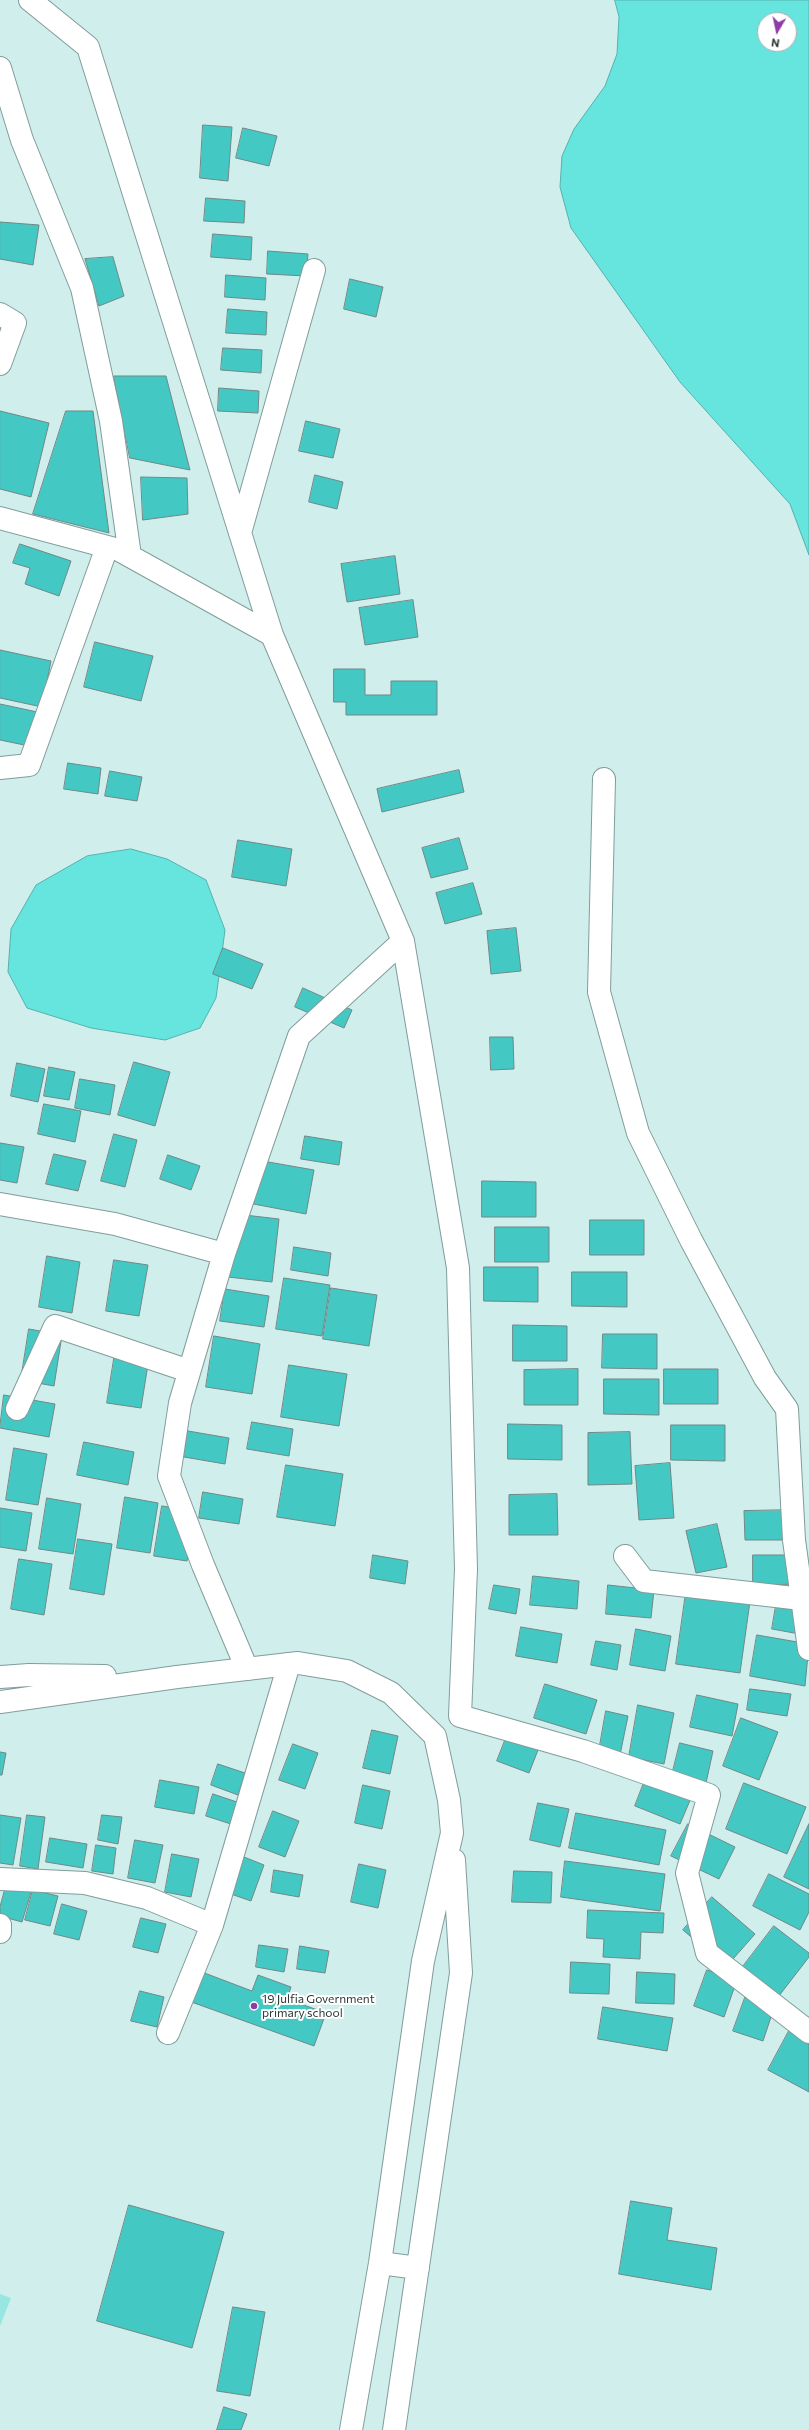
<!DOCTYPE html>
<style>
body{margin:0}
#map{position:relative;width:809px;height:2430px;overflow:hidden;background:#d0eeec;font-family:Commissioner,sans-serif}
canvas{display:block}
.north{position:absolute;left:757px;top:12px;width:40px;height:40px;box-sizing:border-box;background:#fff;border:1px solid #abafaf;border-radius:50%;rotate:189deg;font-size:11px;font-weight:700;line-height:16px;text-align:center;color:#2c3837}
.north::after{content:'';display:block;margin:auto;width:14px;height:18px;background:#903ba8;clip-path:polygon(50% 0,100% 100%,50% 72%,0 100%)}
</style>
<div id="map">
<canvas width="809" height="2430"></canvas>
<div class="north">N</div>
</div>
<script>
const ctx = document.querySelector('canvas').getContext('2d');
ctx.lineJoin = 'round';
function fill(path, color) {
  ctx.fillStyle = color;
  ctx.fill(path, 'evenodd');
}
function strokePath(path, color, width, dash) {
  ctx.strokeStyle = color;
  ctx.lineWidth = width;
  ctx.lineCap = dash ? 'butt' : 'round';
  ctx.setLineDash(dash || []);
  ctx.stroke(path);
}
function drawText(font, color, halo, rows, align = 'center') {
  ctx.font = font + ' Commissioner,sans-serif';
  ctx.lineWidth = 4;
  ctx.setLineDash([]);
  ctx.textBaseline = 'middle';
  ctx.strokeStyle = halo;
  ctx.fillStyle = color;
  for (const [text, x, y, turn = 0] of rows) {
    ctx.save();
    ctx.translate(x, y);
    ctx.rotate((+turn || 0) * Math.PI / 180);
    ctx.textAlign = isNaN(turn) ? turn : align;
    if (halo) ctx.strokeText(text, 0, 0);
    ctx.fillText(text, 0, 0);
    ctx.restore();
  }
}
const green = new Path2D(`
 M0,2294l11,4 -11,28z`);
const water = new Path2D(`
 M615,0h194v555l-19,-51 -110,-122 -109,-154 -11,-41 2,-31 12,-27 31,-43 12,-32 2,-37zM765,20h24v24h-24z
 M131,849l36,10 39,21 19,50 -9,68 -16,30 -35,12 -74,-12 -64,-20 -19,-36 3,-43 25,-44 51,-29z`);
const building = new Path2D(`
 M203,125l29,2 -4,54 -28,-3z
 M243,128l34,8 -8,30 -33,-8z
 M206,198l39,3 -1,22 -40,-2z
 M0,222l39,3 -6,40 -33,-6z
 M213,234l39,3 -1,23 -40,-3z
 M268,251l40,3 -2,22 -39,-2z
 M113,257l11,39 -25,10 -14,-47z
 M226,275l40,3 -1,22 -40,-3z
 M350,279l33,8 -7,30 -32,-8z
 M228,309l39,3 -1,23 -40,-2z
 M223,348l39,2 -1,23 -40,-3z
 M114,376h52l24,94 -60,-12z
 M219,388l40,3 -1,22 -40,-2z
 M0,411l49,12 -18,74 -31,-8z
 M66,411h27l16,122 -76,-19z
 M306,421l34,8 -7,29 -34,-7z
 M315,475l28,7 -6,27 -28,-7z
 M141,477l46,1 1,36 -45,6z
 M20,544l51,17 -12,35 -34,-12 5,-16 -17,-5z
 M395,556l5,38 -53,8 -6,-38z
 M413,600l5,37 -53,8 -6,-37z
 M95,642l58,14 -12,45 -57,-14z
 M0,650l51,11 -9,46 -42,-9z
 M334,669h31v26h26v-14h46v34h-91v-13h-12z
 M0,704l42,9 -8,34 -34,-7z
 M68,763l33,5 -3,26 -34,-5z
 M459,770l5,22 -82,20 -5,-23z
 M110,771l32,6 -5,24 -32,-5z
 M459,838l9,31 -37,9 -9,-30z
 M238,840l54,9 -6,37 -54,-9z
 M473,883l9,31 -37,10 -9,-31z
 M516,928l5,43 -30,3 -4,-43z
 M223,948l40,16 -11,25 -39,-15z
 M303,988l49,22 -8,18 -49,-21z
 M490,1037h23l1,32 -23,1z
 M134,1062l36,10 -15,54 -37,-11z
 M17,1063l28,6 -7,33 -27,-6z
 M49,1067l26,5 -6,28 -25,-4z
 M80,1079l35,6 -5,30 -35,-7z
 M44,1104l37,7 -6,31 -37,-8z
 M114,1134l23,6 -12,47 -24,-6z
 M305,1136l37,6 -3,23 -38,-6z
 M0,1143l24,4 -7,36 -17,-3z
 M54,1154l32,7 -8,30 -32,-7z
 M168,1155l32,11 -9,24 -31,-11z
 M251,1159l63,11 -8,44 -63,-12z
 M482,1181l54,1v35h-54z
 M236,1214l43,5 -7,63 -44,-5z
 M590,1220h54v35h-54z
 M495,1227h54v35h-54z
 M294,1247l37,6 -3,23 -37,-6z
 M47,1256l33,6 -8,51 -33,-6z
 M114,1260l34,5 -9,51 -33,-5z
 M484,1267h54v35l-54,-1z
 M572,1272h55v35l-55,-1z
 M284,1278l46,7 -8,51 -46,-7z
 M331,1288l46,7 -8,51 -46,-7z
 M225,1289l44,7 -5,31 -44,-6z
 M513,1325l54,1v35h-54z
 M29,1329l33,6 -8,51 -33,-6z
 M603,1334h54v35l-55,-1z
 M214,1336l46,8 -8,50 -46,-7z
 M115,1353l34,5 -8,50 -34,-5z
 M289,1365l58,9 -8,52 -58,-9z
 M578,1369v36h-54v-35z
 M664,1369h54v35h-54z
 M604,1379h55v36l-55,-1z
 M4,1395l51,9 -6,33 -49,-9z
 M252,1422l41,7 -4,27 -42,-7z
 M508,1424l54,1v35l-54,-1z
 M671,1425h54v36l-54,-1z
 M188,1431l41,7 -4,26 -41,-7z
 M630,1432l2,52 -44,1v-52z
 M84,1442l50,10 -6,33 -51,-10z
 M14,1448l33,6 -9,51 -32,-5z
 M670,1463l4,55 -35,2 -4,-54z
 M286,1465l57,9 -8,52 -58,-9z
 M203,1492l40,7 -4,25 -40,-6z
 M557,1494l1,41h-49v-40z
 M125,1497l33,6 -8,50 -33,-5z
 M47,1498l34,6 -8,50 -34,-5z
 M162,1506l33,5 -8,50 -33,-5z
 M0,1508l32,5 -6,38 -26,-4z
 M793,1510l1,30h-49l-1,-29z
 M717,1524l10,43 -31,6 -10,-42z
 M78,1539l34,5 -8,51 -34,-6z
 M373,1555l35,6 -3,23 -35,-6z
 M753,1555h48l1,29 -49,1z
 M19,1559l33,5 -8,51 -33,-6z
 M533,1576l46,5 -2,28 -47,-4z
 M494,1585l26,4 -4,25 -27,-5z
 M608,1585l46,5 -3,28 -45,-4z
 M687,1585l64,9 -11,79 -64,-9z
 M779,1588l30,6 -4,41 -33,-6z
 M521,1627l41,7 -5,29 -41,-7z
 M636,1629l35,7 -6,35 -35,-6z
 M757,1635l52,9 -4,42 -55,-10z
 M596,1641l25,4 -4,25 -26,-5z
 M545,1684l52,16 -11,34 -52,-16z
 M750,1689l41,5 -4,22 -40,-6z
 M697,1695l41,9 -6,32 -42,-9z
 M638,1705l36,8 -10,51 -35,-7z
 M606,1711l22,5 -8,39 -21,-4z
 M741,1718l37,14 -19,48 -36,-14z
 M372,1730l26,6 -8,38 -27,-6z
 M508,1733l32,12 -11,28 -32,-12z
 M680,1743l33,8 -7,32 -34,-8z
 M293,1744l25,9 -13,36 -26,-9z
 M0,1752l6,1 -4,22h-2z
 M218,1764l27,9 -7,22 -27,-10z
 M160,1780l39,7 -5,27 -39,-7z
 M645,1780l46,18 -11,26 -45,-18z
 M744,1783l62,24 -19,47 -61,-25z
 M363,1785l27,6 -8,38 -27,-6z
 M213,1794l27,9 -6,22 -28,-9z
 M538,1803l31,6 -9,38 -30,-7z
 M273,1811l26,10 -14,36 -26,-10z
 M576,1813l90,17 -7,35 -90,-17z
 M0,1815l21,3 -8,47 -13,-2z
 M27,1815l18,2 -7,52 -18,-3z
 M102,1815l20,2 -4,27 -20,-4z
 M688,1824l47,23 -16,32 -48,-23z
 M809,1824v65l-25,-12z
 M50,1838l37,6 -4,24 -37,-6z
 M135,1840l28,5 -8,38 -27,-5z
 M96,1845l20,3 -3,26 -21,-3z
 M172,1854l27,5 -8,38 -26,-5z
 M239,1855l25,10 -13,36 -26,-9z
 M565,1861l100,13 -5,37 -99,-14z
 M359,1864l27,6 -8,38 -27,-6z
 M274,1870l29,5 -4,22 -28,-5z
 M514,1871l38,1 -1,31 -39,-1z
 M769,1874l40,20v18l-9,18 -47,-24z
 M6,1886l25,6 -9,30 -22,-6v-9z
 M33,1890l25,6 -8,30 -25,-6z
 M712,1897l43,37 -29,33 -43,-37z
 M62,1904l25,7 -8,29 -25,-6z
 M588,1910l76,3 -1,20 -22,-1 -1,27 -37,-2 1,-18 -17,-1z
 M141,1918l25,6 -8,29 -25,-6z
 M774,1926l35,27v4l-34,44 -37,-28z
 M259,1945l29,4 -4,23 -28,-5z
 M300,1946l29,5 -4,22 -28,-4z
 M571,1962l39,2 -1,30 -39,-1z
 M194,1969l58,22 6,-16 33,12 -4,12 39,14 -12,33 -131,-47z
 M707,1970l30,10 -13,37 -30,-11z
 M637,1972l38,2 -1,30 -38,-1z
 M140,1991l24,6 -7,30 -26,-6z
 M746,1995l29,10 -12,36 -30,-10z
 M603,2007l70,11 -6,33 -69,-12z
 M789,2031l20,10v51l-41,-22z
 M631,2201l41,7 -5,32 50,8 -6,42 -92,-16z
 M129,2205l95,27 -32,116 -95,-27z
 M233,2307l32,5 -15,84 -33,-5z
 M224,2407l23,7 -6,16h-24z`);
const minor = new Path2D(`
 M30,0l58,47 184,588 131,306 55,327 8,301 -6,147 123,35 126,44 -22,78 20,80 102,79
 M0,68l22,72 60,148 29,133 19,135
 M0,314l15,9 -15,41
 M0,518l119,32 153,85
 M240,533l74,-263
 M0,768l29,-3 78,-218
 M604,779l-5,213 39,141 53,107 74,138 22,31 7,131 15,109
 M0,1204l115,20 109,30
 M17,1409l38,-83 134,45
 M625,1556l19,25 158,18
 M247,1669l-44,-104 -34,-89 11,-73 44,-149 75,-218 104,-95
 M0,1879l85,4 62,15 65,27 77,-261
 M0,1925v7
 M168,2033l44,-108`);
const tertiary = new Path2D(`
 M0,1677l29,-2 76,1
 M0,1702l177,-25 121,-14 49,8 44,22 44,43 14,64 3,33 -29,128 -43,302 -29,167
 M380,2263l38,5
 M394,2430l67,-457 -7,-113`);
const markers = [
 [254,2006,4,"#903ba8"]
];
const poiNames = [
 ["19 Julfia Government",262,1999],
 ["primary school",262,2013]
];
fill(green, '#96e6e1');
fill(water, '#66e5df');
strokePath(water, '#55b1ad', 1);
fill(building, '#44c8c3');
strokePath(building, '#6e8987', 1);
strokePath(minor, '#819d9b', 24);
strokePath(tertiary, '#819d9b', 24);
strokePath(minor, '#fff', 22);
strokePath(tertiary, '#fff', 22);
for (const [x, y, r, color] of markers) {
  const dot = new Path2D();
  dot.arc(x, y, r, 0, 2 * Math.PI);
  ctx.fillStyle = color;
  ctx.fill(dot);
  strokePath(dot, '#fff', 1.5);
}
drawText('12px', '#2c3837', '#fff', poiNames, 'left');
</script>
